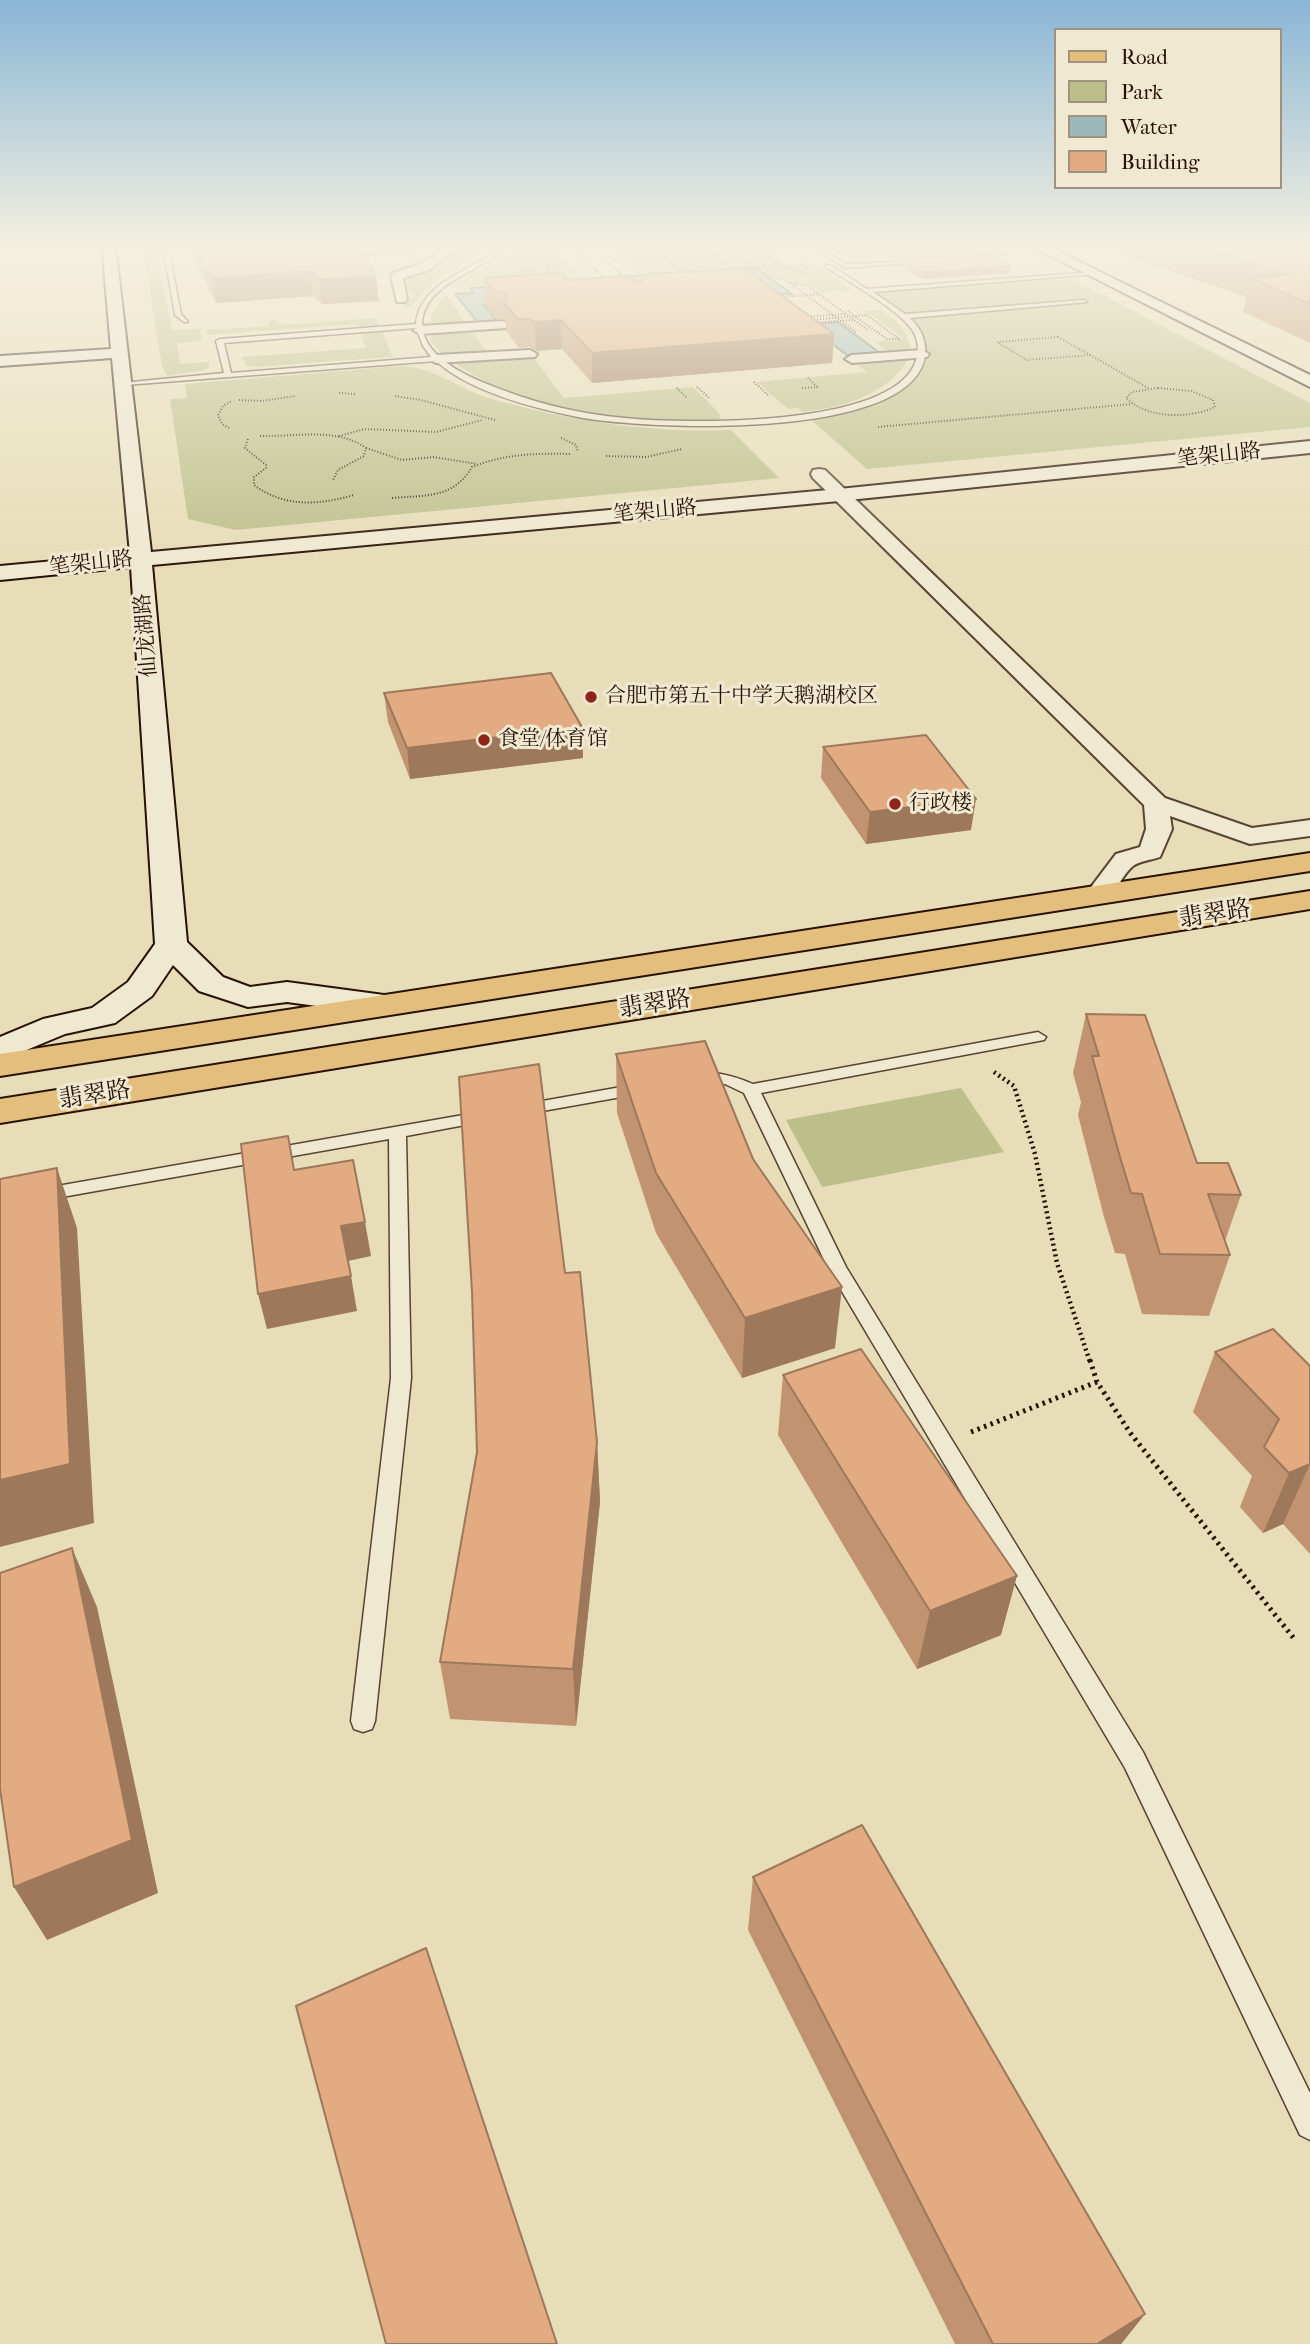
<!DOCTYPE html>
<meta charset="utf-8">
<style>
body{margin:0}
#map{position:relative;width:1310px;height:2344px;overflow:hidden;background:#e7ddb8;font-family:"IM FELL French Canon",serif}
canvas{display:block}
.legend{position:absolute;left:1054px;top:28px;width:228px;height:161px;box-sizing:border-box;background:#efe9d1;border:2px solid #9f9380;margin:0;padding:9px 12px;list-style:none;font-size:21px;color:#281106}
.legend li{display:flex;align-items:center;gap:14px;height:35px}
.legend b{width:35px;border:2px solid #9f9380}
</style>
<div id="map">
<canvas width="1310" height="2344"></canvas>
<ul class="legend">
<li><b style="height:9px;background:#e4be7c"></b>Road</li>
<li><b style="height:19px;background:#bcbf8a"></b>Park</li>
<li><b style="height:19px;background:#9cb9ba"></b>Water</li>
<li><b style="height:19px;background:#e2ab82"></b>Building</li>
</ul>
</div>
<script>
const ctx = document.querySelector('canvas').getContext('2d');
ctx.lineJoin = 'round';
function fill(path, color) {
  ctx.fillStyle = color;
  ctx.fill(path, 'evenodd');
}
function strokePath(path, color, width, dash) {
  ctx.strokeStyle = color;
  ctx.lineWidth = width;
  ctx.lineCap = dash ? 'butt' : 'round';
  ctx.setLineDash(dash || []);
  ctx.stroke(path);
}
function drawText(font, color, halo, rows, align = 'center') {
  ctx.font = font + ' "IM FELL French Canon","Noto Serif SC",serif';
  ctx.lineWidth = 6;
  ctx.setLineDash([]);
  ctx.textBaseline = 'middle';
  ctx.strokeStyle = halo;
  ctx.fillStyle = color;
  for (const [text, x, y, turn = 0] of rows) {
    ctx.save();
    ctx.translate(x, y);
    ctx.rotate((+turn || 0) * Math.PI / 180);
    ctx.textAlign = isNaN(turn) ? turn : align;
    if (halo) ctx.strokeText(text, 0, 0);
    ctx.fillText(text, 0, 0);
    ctx.restore();
  }
}
const green = new Path2D(`
 M142,244h13l17,86 28,-1 2,12 -25,2 3,21 29,-2v5l-5,3 -37,6 -5,-10z
 M538,244h11l35,34 -127,8c15,-18 47,-20 62,-41z
 M609,244h160l13,9 -15,1 12,10 -141,10z
 M493,247l-54,30 -30,31 -5,-3 11,-10 -11,-6 4,-15 32,-11 19,-15z
 M807,263l8,1 38,26 -32,2 -11,-7 -43,-10 -3,-1v-5l-8,-2z
 M1070,278l240,125v24l-443,42 -59,-52c36,-8 103,-19 112,-61 2,-8 0,-23 -6,-30 -12,-14 -33,-25 -48,-35z
 M446,294l20,30 -36,2 2,-13z
 M881,310c16,11 27,21 30,41l-22,2 -14,-11 29,-3 -35,-26 -14,-1z
 M375,318l4,7 -20,3 -2,-4 -150,11 -1,-5 62,-4v-4l5,-3 10,6z
 M471,330l15,21 -43,3 -12,-12 1,-9z
 M382,331l11,26 -137,10 -10,-1 -4,-9 124,-9 -5,-13z
 M532,356l32,42 129,-11 28,28 -3,1 4,3c-83,5 -200,-7 -269,-57z
 M909,358c-21,37 -66,49 -106,54l-5,-4 -10,1 -31,-27 110,-10 -11,-9z
 M400,366c32,0 59,23 89,32 80,23 160,35 242,32l48,48 -543,52 -48,-11 -18,-120 17,-1 -2,-14z
 M961,1088l43,64 -182,35 -36,-67z`);
const water = new Path2D(`
 M754,267l38,27 -141,-2 -167,13 13,16 -19,2 -23,-29 19,-1 -4,-5z
 M838,322l42,31 -33,2 -40,-30z`);
const pathFar2 = new Path2D(`
 M677,244l14,12
 M714,244l4,3
 M751,244l33,23 23,7
 M642,246l6,6
 M710,252l21,16
 M715,255l21,-2
 M664,257l17,15
 M743,259l10,7
 M523,260h14
 M668,261l27,-2
 M756,266l22,-2
 M546,267l13,-1 -2,-2
 M523,272l12,-1
 M651,274l109,-5 4,6 22,5 71,53
 M791,283l17,3 61,45
 M780,297l40,-3
 M848,311l9,7
 M805,317l40,-3
 M813,323l40,-3
 M1058,337l32,18 -63,5 -30,-18z
 M1090,355l58,33
 M754,382l15,14
 M697,387l12,11
 M677,388l10,10
 M802,388l15,-1 -10,-10
 M1158,388l33,3 22,9 2,7c-26,12 -67,12 -89,-9l6,-6z
 M339,393l17,1
 M395,396l26,4 74,20
 M239,400l22,1 35,-5
 M878,427l254,-23
 M229,428l-7,-4 -4,-9 5,-9 9,-5
 M260,436c34,1 77,-9 106,12l-2,8 -26,14 -5,10
 M339,436l26,-7 71,3 46,-12
 M561,438l15,7 2,7
 M248,439l-3,9 21,17v3l-12,9v8c31,23 65,20 100,10
 M366,448l36,12 32,-3 43,7
 M606,456l40,1 36,-8
 M392,498c34,-3 61,1 80,-31 32,-13 64,-14 98,-13`);
const pathFar1 = new Path2D(`
 M994,1072l20,14 21,68 22,109 33,99`);
const path = new Path2D(`
 M1090,1360l7,22 34,52 165,207
 M971,1432l126,-50`);
const lane = new Path2D(`
 M505,244h6c-24,26 -79,35 -88,72 -7,34 33,55 59,66 45,19 93,32 143,36 58,6 265,10 290,-55 4,-9 4,-21 -1,-30 -10,-21 -67,-52 -88,-66v-2h4l37,24 226,-17 3,2 -223,18 32,22 179,-14 3,2 -177,16c12,11 18,26 14,43 -23,80 -276,68 -341,57 -46,-9 -112,-25 -147,-57l-311,24 -4,-2 103,-10 -8,-32 4,-2 196,-15c4,-44 61,-54 89,-80zM416,328l7,18 8,11 -200,16 -7,-30z
 M806,244h7l34,20 81,-3 -82,7z
 M984,244h7l16,10 -38,5 2,-3 27,-3z
 M164,251l5,1 12,62 7,8h-4l-9,-7z
 M1038,1032l8,5 -2,3 -283,53 85,174 297,485 167,341v47l-10,-5 -175,-367 -297,-500 -84,-175 -19,-9h-29l-8,-5c13,-14 49,-2 65,5z
 M638,1084l6,1 2,4 -2,4 -124,22 -8,-5 8,-5z
 M486,1111l8,5 -2,4 -86,16 5,242 -36,343 -3,8 -9,3 -9,-3 -3,-8 40,-343 -2,-239 -389,69v-12z`);
const street = new Path2D(`
 M407,244l9,3 -6,3 -57,4 -6,-3 6,-3z
 M447,246l10,2 -28,22 -26,8 4,21 -2,3h-8l-6,-26 2,-3 28,-9z
 M501,321l5,1v6l-86,6 -7,-4 7,-4z
 M530,350l7,4 -2,3 -99,6 -7,-4 7,-4z
 M922,350l7,4 -2,3 -75,6 -7,-4 7,-4z
 M819,469l6,1 340,328 87,30 58,-8v16l-60,8 -80,-28 2,13 -12,28c-8,3 -21,4 -27,9 -17,14 -18,41 -44,35l-4,-6 31,-41 24,-7 6,-18 -2,-24 -331,-327 -2,-4 2,-4z`);
const secondary = new Path2D(`
 M102,244h13l36,308 688,-63 471,-48v12l-471,48 -687,64 35,377 36,35 27,10 37,-5 97,13 12,3 5,7 -5,7 -12,3 -97,-13 -39,5 -49,-16 -26,-26 -21,31 -37,27 -50,11 -65,27v-24l43,-18 49,-11 36,-26 27,-38 -24,-377 -131,13v-14l130,-12 -18,-196 -112,8v-10l111,-7z
 M1027,244h16l267,131v12z`);
const primary = new Path2D(`
 M1310,853v18l-1310,205v-22z
 M1310,891v18l-1310,214v-24z`);
const pathBridge = new Path2D(`
 M811,320l56,-5 32,24h-12l-30,-21`);
const streetBridge = new Path2D(`
 M580,245l59,56`);
const wall = new Path2D(`
 M189,244h169l21,57 -57,3 -9,-8 -97,7 -26,-51z
 M814,244h158l-1,8 -83,6 -5,-3 -27,3z
 M1091,244h219v99l-67,-31 3,-15z
 M901,259l110,7 -1,7 -88,6 -22,-13z
 M484,278l157,5 193,51 -2,29 -240,20 -30,-34 -26,2 -6,-4 -11,1 -13,-17 -1,-11 -9,-1 -11,-14z
 M384,693l198,34 1,31 -173,21 -22,-57z
 M823,747l148,83 -105,14 -45,-66z
 M1086,1014l111,149 44,32 -16,46 5,14 -21,61 -67,-2 -17,-60 -10,-1 -11,-36 -26,-102 3,-13 -8,-29z
 M616,1054l137,105 82,189 -93,30 -86,-145 -39,-120z
 M565,1273l32,169 3,60 -24,224 -126,-7 -10,-57z
 M1215,1352l95,14v188l-27,-30 -20,9 -23,-26 12,-31 -59,-64z
 M783,1375l218,260 -84,34 -139,-234z
 M753,1877l392,437 -24,30h-166l-207,-414z`);
const shadedWall = new Path2D(`
 M763,244h42l-1,2 -41,2z
 M857,244h27l-1,11 -27,3z
 M889,244h83l-1,8 -83,6z
 M1011,266l-1,7 -88,6 1,-7z
 M310,271l3,25 -97,7 -5,-25z
 M376,276l3,25 -57,3 -4,-25z
 M561,320l1,29 -26,2 -1,-29z
 M834,334l-2,29 -240,20v-30z
 M582,727l1,31 -173,21 -3,-31z
 M976,799l-5,31 -105,14 4,-32z
 M57,1168l20,60 17,295 -94,24v-67z
 M365,1222l6,34 -23,5 -7,-35z
 M351,1276l6,35 -90,18 -9,-35z
 M842,1287l-7,61 -93,30 3,-60z
 M597,1442l3,60 -24,224 -3,-57z
 M1310,1464l-27,60 -20,9 26,-60z
 M72,1548l25,59 61,286 -111,47 -33,-53z
 M1017,1576l-16,59 -84,34 13,-58z
 M1145,2314l-24,30h-24z`);
const building = new Path2D(`
 M194,244h164l18,32 -58,3 -8,-8 -99,7z
 M1190,244h120v60l-59,-26 37,-3z
 M984,252l27,14 -88,6 -22,-13z
 M744,268l90,66 -242,19 -31,-33 -26,2 -7,-3h-10l-14,-16 3,-3 -1,-7 -12,-2 -10,-13 76,-5 7,7 60,-4 14,7 7,-9z
 M551,673l31,54 -175,21 -23,-55z
 M926,735l50,64 -106,13 -47,-65z
 M1086,1014l59,1 52,148h31l13,32 -33,-1 22,61 -70,-1 -18,-60 -11,-1 -11,-36 -28,-101h7z
 M705,1041l48,118 89,128 -97,31 -89,-145 -40,-119z
 M539,1064l26,209 15,-1 17,170 -24,227 -133,-7 37,-210 -5,-160 -13,-215z
 M288,1136l6,34 59,-10 12,62 -24,4 10,50 -93,18 -17,-150z
 M57,1168l13,296 -70,16v-301z
 M1273,1329l37,37v98l-21,9 -25,-26 15,-28 -64,-67z
 M861,1349l156,227 -87,35 -147,-236z
 M72,1548l60,292 -118,47 -14,-98v-216z
 M862,1825l283,489 -48,30h-104l-240,-467z
 M426,1948l131,396h-171l-90,-338z`);
const markers = [
 [591,697,7,"#8f2418"],
 [484,740,7,"#8f2418"],
 [895,804,7,"#8f2418"]
];
const farStreetnames = [
 ["笔架山路",1219,456,-6],
 ["笔架山路",655,512,-5],
 ["笔架山路",91,564,-6],
 ["仙龙湖路",147,635,-95]
];
const farPoinames = [
 ["合肥市第五十中学天鹅湖校区",605,697],
 ["食堂/体育馆",498,740],
 ["行政楼",909,804]
];
const streetNames = [
 ["翡翠路",1215,915,-9],
 ["翡翠路",655,1005,-9],
 ["翡翠路",95,1096,-9]
];
fill(green, '#bcbf8a');
fill(water, '#9cb9ba');
strokePath(water, '#6e7672', 2);
strokePath(lane, '#584432', 3);
strokePath(street, '#584432', 4);
strokePath(secondary, '#281106', 4);
strokePath(primary, '#281106', 4);
strokePath(pathFar2, '#281106', 2, [1, 2]);
strokePath(pathFar1, '#281106', 4.5, [2, 3.5]);
strokePath(path, '#281106', 5, [2.5, 4.5]);
fill(lane, '#efe9d1');
fill(street, '#efe9d1');
fill(secondary, '#efe9d1');
fill(primary, '#e4be7c');
strokePath(streetBridge, '#584432', 15, []);
strokePath(pathBridge, '#281106', 2, [1, 2]);
strokePath(streetBridge, '#efe9d1', 13);
fill(wall, '#c29370');
fill(shadedWall, '#9e785b');
fill(building, '#e2ab82');
strokePath(building, '#9e785b', 2);
const sky = ctx.createLinearGradient(0, 0, 0, 572);
sky.addColorStop(0, '#89b6d6');
sky.addColorStop(0.43, '#f4f0df');
sky.addColorStop(1, '#f4f0df00');
ctx.fillStyle = sky;
ctx.fillRect(0, 0, 1310, 572);
for (const [x, y, r, color] of markers) {
  const dot = new Path2D();
  dot.arc(x, y, r, 0, 2 * Math.PI);
  ctx.fillStyle = color;
  ctx.fill(dot);
  strokePath(dot, '#efe9d1', 2.5);
}
drawText('21px', '#281106', '#efe9d1', farStreetnames);
drawText('21px', '#281106', '#efe9d1', farPoinames, 'left');
drawText('24px', '#281106', '#efe9d1', streetNames);
</script>
